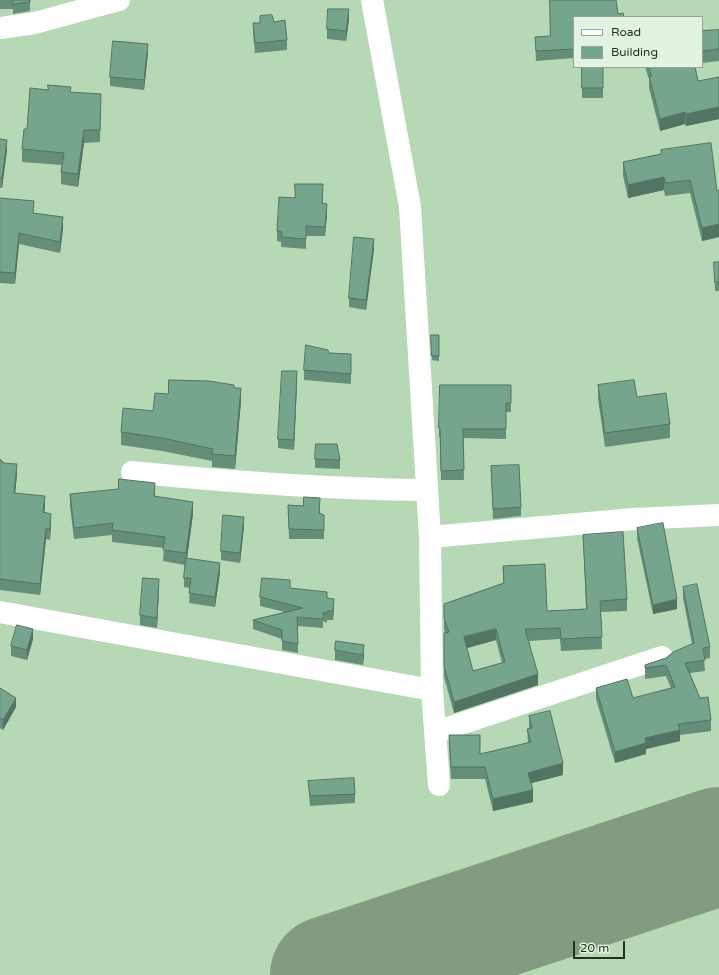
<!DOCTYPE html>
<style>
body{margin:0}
#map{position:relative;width:719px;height:975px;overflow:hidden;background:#b6d8b4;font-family:"Varela Round",sans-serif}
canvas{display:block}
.legend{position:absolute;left:573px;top:16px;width:130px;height:52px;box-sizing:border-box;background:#e2f4e1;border:1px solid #96a695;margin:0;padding:5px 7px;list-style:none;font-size:12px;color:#233022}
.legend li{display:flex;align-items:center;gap:8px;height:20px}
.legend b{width:20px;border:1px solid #96a695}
.scale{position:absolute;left:573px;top:941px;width:52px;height:18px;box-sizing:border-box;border:2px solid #233022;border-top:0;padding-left:5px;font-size:12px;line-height:14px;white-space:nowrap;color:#233022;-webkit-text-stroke:3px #e2f4e1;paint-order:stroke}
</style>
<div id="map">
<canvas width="719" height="975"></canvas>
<ul class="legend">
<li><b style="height:5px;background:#fff"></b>Road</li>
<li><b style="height:11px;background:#75a58d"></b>Building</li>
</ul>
<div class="scale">20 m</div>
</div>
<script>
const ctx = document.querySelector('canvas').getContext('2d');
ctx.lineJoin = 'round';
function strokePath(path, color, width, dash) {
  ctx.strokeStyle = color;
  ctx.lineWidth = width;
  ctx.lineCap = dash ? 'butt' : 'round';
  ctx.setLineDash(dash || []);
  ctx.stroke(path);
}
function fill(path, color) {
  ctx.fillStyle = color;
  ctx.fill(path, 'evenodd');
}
const runway = new Path2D(`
 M329,975l390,-129`);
const minor = new Path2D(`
 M372,0l38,207 20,330 2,153 7,95
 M0,28l35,-5 84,-23
 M132,472c98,10 196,17 295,18
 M430,537l204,-18 85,-4
 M0,612l432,78
 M436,732l226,-75`);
const wall = new Path2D(`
 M0,0h30v11l-17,3v-5h-13z
 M550,0h66l2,14 5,-1 1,4h-50v41l-38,3 -1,-24 15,-1z
 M260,16l27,24v10l-32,3 -2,-20v-10h7z
 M349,19l-3,22 -19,-2v-10z
 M719,30v31l-17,2v-32z
 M148,53l-4,37 -34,-4v-9z
 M582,67h21v31h-21z
 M645,67h50l3,14 21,-4v42l-33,7 -1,-2 -25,7 -11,-43v-9z
 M71,92l30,15 -1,35 -16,1 -6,44 -17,-3v-12l1,-7 -40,-3v-13l5,-20z
 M0,139l7,11 -5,38h-2z
 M661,150l56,41 2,-1v47l-17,4 -12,-48 -25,3 -1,-6 -36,8 -5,-22v-14l38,-8z
 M323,193l-1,10 5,10 -2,23h-19v13l-25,-2v-5l-4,-1v-10l18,-33z
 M0,198l34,15 29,15 -3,25 -41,-9 -4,40 -15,-1z
 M374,249l-8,61 -17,-3v-9z
 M714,262h5v29h-4z
 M439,335v26l-7,-1 -1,-20z
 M329,353l22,1v30l-47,-4v-10z
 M297,381l-3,69 -16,-2v-9z
 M511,385v27h-5v27l-43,-1 1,42h-23l-1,-42 -1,-1v-9z
 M598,385l39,12 33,27v14l-65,9 -7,-48z
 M234,388l7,13 -6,68 -23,-2v-6l-50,-10 -41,-6v-13l32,-21 15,-17z
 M0,459l17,16 -2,18 30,14 -1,5 7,13 -1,15 -4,-1 -6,56 -40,-5z
 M315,459l25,1v9l-25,-1z
 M491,466l30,41v9l-28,3z
 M70,494l85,3 38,17 -6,45 33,13 -5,35 -26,-4 1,-15 -6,-1v-9l1,-13 -22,-4 1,-13 -52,-6v-7l-38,4 -4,-33z
 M288,505l32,2v6l4,2v24h-35z
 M244,526l-4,37 -19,-3v-9z
 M637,528l40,81 -24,5 -16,-76z
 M583,535l44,64v12l-26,1 1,37 -41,2 -1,-12 -31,2 9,44 -84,28 -10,-36v-44h1l-1,-4v-25l59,-21v-17l44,45 39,-2zM496,640l6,23 -29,8 -7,-23z
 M683,587l27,60v11l-6,1 1,12 -15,2 10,25 11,22v11l-31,4v6l-34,8v5l-31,9 -19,-64v-11l37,10 38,-10 -5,-12 -21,3v-14l21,-7 26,-14 -9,-46z
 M159,588l-2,40 -17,-3v-10z
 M290,588l37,10 7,10 -1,12h-6v3l-4,-2v7l-25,-2v27l-16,-3v-11l-29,-10v-9l32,-8 -25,-6v-9z
 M33,639l-6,21 -16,-4v-10z
 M335,650l29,5 -1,10 -28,-5z
 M0,688l16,19 -13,23 -3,-2z
 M529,716l34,59 -32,8 2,19 -40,9 -8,-32h-34l-2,-33v-11l31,19 48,-11 -1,-14h2z
 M308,781l47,13v9l-45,3z`);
const shadedWall = new Path2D(`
 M349,9v10l-3,22v-10z
 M148,44v9l-4,37v-10z
 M719,107v12l-33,7v-12z
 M685,112v12l-25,7v-12z
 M84,130v13l-6,44v-13z
 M7,140v10l-5,38v-10z
 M664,177v13l-36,8v-13z
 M323,184v9l-1,19v-9z
 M327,204v9l-2,23v-9z
 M63,217v11l-3,25v-11z
 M719,224v13l-17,4v-13z
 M19,233v11l-4,40v-11z
 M374,239v10l-8,61v-10z
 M297,371v10l-3,69v-10z
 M241,388v13l-6,68v-13z
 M17,464v11l-3,29v-11z
 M155,483v12l-1,13v-12z
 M45,496v11l-2,16v-11z
 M193,502v12l-7,51v-12z
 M51,514v11l-1,15v-11z
 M244,517v9l-4,37v-10z
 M46,528v11l-6,56v-11z
 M220,563v9l-5,35v-10z
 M159,579v9l-2,40v-10z
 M334,599v9l-1,12v-9z
 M677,599v10l-24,5v-9z
 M33,629v10l-6,21v-10z
 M496,629v11l-32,9v-12z
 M364,645v10l-1,10v-10z
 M538,674v11l-84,28v-11z
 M16,698v9l-13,23v-10z
 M680,730v11l-34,8v5l-31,9v-11l30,-14z
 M563,763v12l-35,9v-11z
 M533,790v12l-40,9v-12z`);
const building = new Path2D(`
 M13,0h17v2l-17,2z
 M550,0h66l2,14 5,-1 1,4h-50v32l-38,2 -1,-14 15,-1z
 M328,9h21l-3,22 -19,-2z
 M272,15l2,7 11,-2 2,20 -32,3 -2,-20h7v-7z
 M719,30v19l-17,2v-20z
 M113,41l35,3 -4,36 -34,-3z
 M582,67h21v21h-21z
 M649,67h46l3,14 21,-4v30l-33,7 -1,-2 -25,7 -11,-43h2z
 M48,85l23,2 -1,5 31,2 -1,36h-16l-6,44 -17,-2 3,-19 -42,-4 2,-20h3l3,-41 18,2z
 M0,139l7,1 -5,38h-2z
 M711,143l6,48 2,-1v34l-17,4 -12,-48 -25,3 -1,-6 -36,8 -5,-23 38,-8v-4z
 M295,184h28l-1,19 5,1 -2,23 -19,-1v13l-25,-2 1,-5 -5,-1 2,-34 16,1z
 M0,198l34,3 -1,12 30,4 -3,25 -41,-9 -4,40 -15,-1z
 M354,237l20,2 -8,61 -17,-2z
 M714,262h5v20h-4z
 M431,335h8v21h-7z
 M306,345l22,5 1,3 22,1v20l-47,-4z
 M282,371h15l-3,69 -16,-1z
 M169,380l40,1 25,4v3h7l-6,68 -23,-2 1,-5 -51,-11 -41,-6 2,-24 30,3 2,-18 13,1z
 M634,380l3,17 29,-4 4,31 -65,9 -7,-48z
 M440,385h71v18h-5v26h-43l1,41 -23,1 -1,-43h-1z
 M316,444h21l3,16 -25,-1z
 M0,459l3,4 14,1 -3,29 31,3 -2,16 8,2 -1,15 -4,-1 -6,56 -40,-5z
 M519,465l2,42 -28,2 -2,-43z
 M119,479l36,4 -1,13 39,6 -7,51 -23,-3 2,-13 -53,-7 1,-7 -39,5 -4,-34 48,-5z
 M304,497l16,1 -1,15 5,2v15l-35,-1 -1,-24 15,1z
 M223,515l21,2 -4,36 -19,-2z
 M663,523l14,76 -24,6 -16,-77z
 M623,532l4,67 -27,2 2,36 -41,2 -1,-11 -35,1 13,45 -84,28 -10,-36v-33l5,-1 -5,-14v-14l60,-21 -1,-17 42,-2 2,47 40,-2 -4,-74zM496,629l9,33 -32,9 -9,-34z
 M186,558l34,5 -5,34 -26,-4 2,-15h-7z
 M143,578l16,1 -2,39 -17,-3z
 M262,578l28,2v8l37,4v6l7,1 -1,12h-6v3l-4,-2v7l-26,-2 1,27 -16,-3v-11l-29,-10 50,-12 -43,-11z
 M697,584l13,63 -7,1 2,12 -20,3 15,35 8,-1 3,23 -33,4 2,6 -35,8 1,5 -31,9 -19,-64 31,-9 6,19 42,-11 -9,-22 -21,3v-3l21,-7 7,-6 21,-9 -11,-56z
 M17,625l16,4 -6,21 -16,-4z
 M336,641l28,4 -1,10 -28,-5z
 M0,688l16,10 -13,22 -3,-2z
 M550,711l13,52 -35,10 5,17 -40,9 -8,-32h-34l-2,-32h31v19l51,-12 -4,-13 5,-1 -3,-12z
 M354,778l1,16 -45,2 -2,-15z`);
strokePath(runway, '#819c80', 118);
strokePath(minor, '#fff', 22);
fill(wall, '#658e79');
fill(shadedWall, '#527463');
fill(building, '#75a58d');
strokePath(building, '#527463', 1);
</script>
